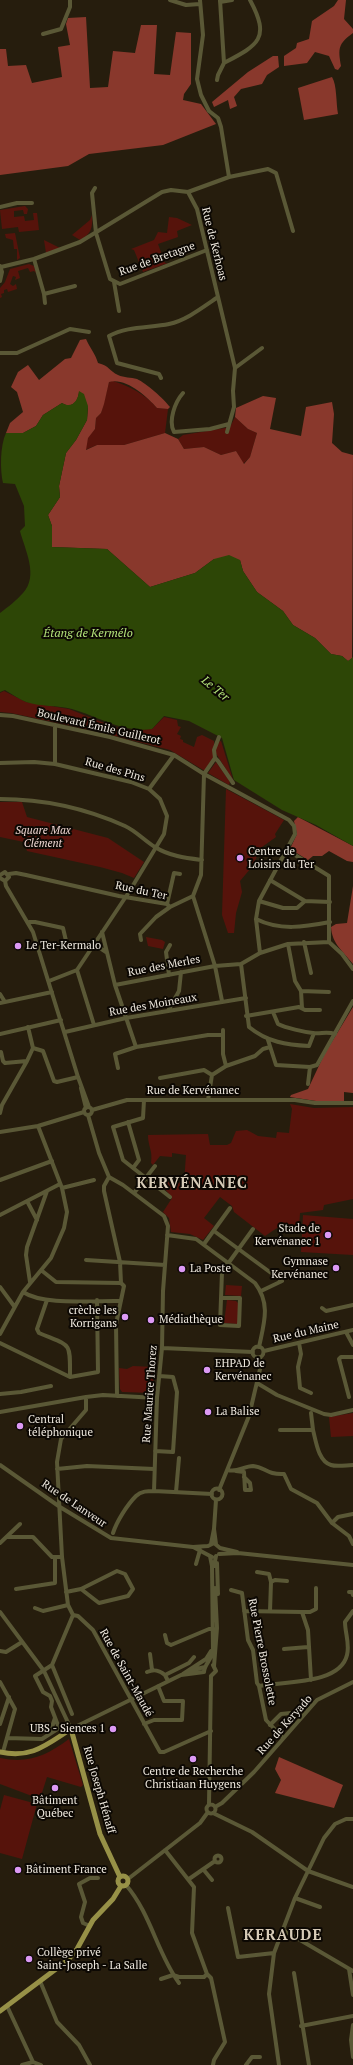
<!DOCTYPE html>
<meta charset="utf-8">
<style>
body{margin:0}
canvas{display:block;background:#261d0d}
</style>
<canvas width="353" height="2065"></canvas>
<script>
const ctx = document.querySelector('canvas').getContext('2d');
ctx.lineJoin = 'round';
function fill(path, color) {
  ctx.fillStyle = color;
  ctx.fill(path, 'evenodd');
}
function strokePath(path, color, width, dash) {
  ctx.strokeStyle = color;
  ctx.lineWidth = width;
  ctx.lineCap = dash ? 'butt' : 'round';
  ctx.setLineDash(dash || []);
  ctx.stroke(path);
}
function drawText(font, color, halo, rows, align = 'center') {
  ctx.font = font + ' "PT Serif",serif';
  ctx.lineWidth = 4;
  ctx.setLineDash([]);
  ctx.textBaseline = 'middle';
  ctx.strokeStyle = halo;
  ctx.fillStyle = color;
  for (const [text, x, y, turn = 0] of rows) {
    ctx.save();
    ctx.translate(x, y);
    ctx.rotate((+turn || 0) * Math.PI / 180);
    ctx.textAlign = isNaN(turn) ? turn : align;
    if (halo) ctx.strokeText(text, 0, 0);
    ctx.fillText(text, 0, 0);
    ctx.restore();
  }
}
const green = new Path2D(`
 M25,206l3,3 -1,5h-3l-1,-4 -9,1v6l10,-1 1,5 9,-1 -1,-7h4l2,17 -20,2 -1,-5 -16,2 -2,-19z
 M92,215c1,13 -1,19 -12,25l-8,-5 18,-15z
 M169,217l8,1 15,7 -15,6 1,6 -20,7 7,19h3l-25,9 -9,-22 -3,-1 23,-9 4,-8 9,1z
 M15,233l5,25 -3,2v-11h-3l-1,-9 -7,-2 -1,-4z
 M44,240l16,8 -14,5z
 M29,264l5,2 2,7 -2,-2 -4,1 -2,-4 -10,3 2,7 -5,2 1,-3 -3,-1 -3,8 3,2 3,-2 1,5 -9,3 -1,-3 -3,1v3l-3,1 1,3 -2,1v-10l5,-6 5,-13z
 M113,381c18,6 32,13 44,27l11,1 -3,24 -41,12h-27l-12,5 3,-13 7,-8 1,-11 5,-5 8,-31z
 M235,417l13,12 9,4 -7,24 -7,7 -7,-13 -15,4 -17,-8 -20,2 -6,-10 5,-4 42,-7 6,-3z
 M4,691l22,11 43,7 45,18 16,3 22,-1 12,-12 13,3 1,6 3,1 -4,7 4,2 -1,3 3,1v2l11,5 3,-10 5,-2 12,6v15l-9,15 -35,-21 -74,-19 -85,-18 -11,-1v-19z
 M221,741l12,39 -18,-28 3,-10z
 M216,762l14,20 -1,3 -21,-12z
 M226,789l58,31 -9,14 1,3 -14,10 -11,21 -11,13 2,11 -6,21 -2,20h-6l-6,-18z
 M0,802h22l5,15 81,21 36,24 -10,16 -12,-5 -22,-6 -73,-16 -3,-9 -24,-5z
 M146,937l16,3 3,2 -2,7 -15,-3z
 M290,1104l24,4 39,-1v92l-29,6 -1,5 -23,3 -1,15h-22l-12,8 -31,-24 -2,-6 -12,-9 -16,21 10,8 -11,14 -13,-6 -19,-2 -2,-14 -6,-6 9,-14 -7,-9v-8l19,2 2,-28 -14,-2v4l-12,-1 -7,9 -2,-2c2,-13 -3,-16 -3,-28l60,-1 2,11h17l4,-2 5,-12 11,-1 11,6 18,2 1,-6 12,1 3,-24z
 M303,1215l50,4v36l-52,-3z
 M226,1285l16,1 -1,10 -16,-1z
 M227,1300l9,1 2,2v21l-14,-1z
 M133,1366l21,1 -1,26 -31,-1 -2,-3 -1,-21 8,1z
 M353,1413v23l-22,1 -2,-20z
 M69,1739l14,46 -2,2 -34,-10 -7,22 -40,-15v-26c28,6 46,-2 69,-19z
 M4,1795l33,9 -15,55 -22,-6v-43z`);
const forest = new Path2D(`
 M338,0h8l-2,19 9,10v4c-15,11 -15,15 -12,33l-3,4 -3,-1 -6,-13 -14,-4 -8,11 -23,3v-10l12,-8 1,-5 12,-4 3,-18 22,-15z
 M86,17l4,71 18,-1 5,-36 22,2 6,-28h16l-3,49 16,1 6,-43 15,1v51l-7,10 -1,6 18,4 15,20 -53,21 -74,9 -21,12 -68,9v-126h6l2,17 18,-1 6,18 30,-6 -4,-30 12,-2 -4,-21 2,-6z
 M273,56h5l1,11 -12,8 -5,9 -21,5 -7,8 3,9 -7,3 -2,-9 -14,7 -2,-5 36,-30z
 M332,77c5,8 4,26 6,37l-34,6 -6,-32z
 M86,339c4,9 9,14 12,24 12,3 11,8 20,12 6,3 13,2 19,4 9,4 27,20 33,28l-2,2 -11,-1c-10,-12 -32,-31 -48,-26l-5,22 -3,9 -5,5 -1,11 -7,9 -2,12 11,-5h27l41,-12 13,6 6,10 20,-2 17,8 15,-4 8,13 6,-7 7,-24 -9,-4 -13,-12 1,-9 27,-12 13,2 -6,31 31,7 5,-29 26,-5 2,12 -2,29 10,9 11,3 -1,204 -4,2 -6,-5 -11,-2 -16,-16 -22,-13 -10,-14 -26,-19 -14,-21 -3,-11 -26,-1 -19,14 -45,14 -43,-38 -55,-2v-21l-4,-11 12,-18 -1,-11 7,-33 10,-13 11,-20 1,-12 -9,-16c-1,7 -3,12 -11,14l-6,-3 -19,12 -7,11 -13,7h-17l4,-10 13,-11 -6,-20 -6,-5 7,-15 10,-7 11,15 26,-21 6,-1 9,-18z
 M298,817l55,29v16l-6,-1 -18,-10 -7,5h-9l-5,4 -18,-11 7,-15 -3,-13z
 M353,886v78c-10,-13 -21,-20 -22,-37l5,-3 11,-1z
 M353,1007v86l-9,-1v9h-28l-26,-4 1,-2 17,-6 16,-34z
 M279,1757l64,28 -9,23 -59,-15 6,-13 -6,-11z`);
const water = new Path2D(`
 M79,391l5,3 4,12 -1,14 -11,20 -10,13 -7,33 1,11 -12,18 4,11v21l55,2 43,38 45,-14 19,-14 15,-4 11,5 3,11 14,21 26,19 10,14 22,13 16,16 11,2 6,5 5,-4v189l-37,-21 -34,-15 -48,-30 -12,-42 -33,-17 -25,-5 -12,13c-30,4 -52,-12 -80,-20 -15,-4 -31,-2 -46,-7 -7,-3 -14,-8 -21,-12l-5,2v-79c8,-6 17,-13 23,-20 16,-17 2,-43 -3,-62l5,-5 -1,-20 -9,-22 -12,-1c-3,-13 -3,-37 3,-50h17l13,-7 7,-11 19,-12c10,6 16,-2 17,-12z`);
const minor = new Path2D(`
 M170,0l16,5 14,-1
 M220,2l12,-2
 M43,34l18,-5 9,-22v-7
 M224,63c34,-18 47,-24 26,-63
 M217,80l1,-5 6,-12 -4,-63
 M229,177l39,-8 8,4 17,58
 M95,188l-3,5 4,40 14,46 10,5 87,-34
 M188,192l41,-15 -8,-50 -3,-9 -9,-7 -8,-16 -4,-16 6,-44 -3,-35
 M0,207l17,-4h15
 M34,259l10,35 31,-8
 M0,266l2,6 -2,9
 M1,267l33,-8 46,-17 82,-50 9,-2 17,2 9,17 38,159 -2,23 1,16 -7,25
 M114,282l5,29
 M44,294l1,9
 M0,353h17l53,-24 19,3
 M235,368l27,-20
 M161,378l-2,-4 -42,-11 -8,-27c18,-10 41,-8 60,-12 18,-4 34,-17 49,-27
 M183,393c-8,9 -15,28 -9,39l36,-3 19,-5
 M0,715l13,1 97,21 64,18 30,19 85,46 5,6 1,8 -36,67 -3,18 4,34
 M55,725v39
 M215,758l3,3 15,22
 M0,763l34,-1 21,2 76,18 18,7 11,10 7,17 -3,18 -35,58 -52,78 -28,11
 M149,789l25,-34
 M0,799c43,0 85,9 125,27 11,5 20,15 30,21 14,9 31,11 47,13
 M287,850l42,26v66l13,12 11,15
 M9,874l7,-1 10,2 93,21 48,8 3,3 23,-11
 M0,875l5,-3 4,5 -4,4 -5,-3
 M270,880l35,21 25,1
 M5,881l1,5 27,46 45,145 11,30
 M193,896l8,-21 3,-101 11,-16 -1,-8 5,-13
 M193,896l22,70 7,35
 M259,901l24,7h14l8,-7
 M167,904l7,-31 6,1
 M256,919c24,12 48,8 74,3
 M29,922h6l28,6 4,17
 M102,932l13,53 21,62
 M141,940l-1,-6 16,-17 14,-10
 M304,942l7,31
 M94,944l12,8
 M288,944l7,37 6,10 1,17
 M241,964l8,63c18,15 38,18 60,19l5,-13
 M77,970l17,55
 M169,975l-3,-23 4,-7
 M115,985l100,-19 26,-2 19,-11 28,-9 41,-2
 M301,991l28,1
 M0,994l5,8
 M0,1003l52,-11
 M168,1011l11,-20 2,-19
 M273,1012l5,12c8,4 26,8 35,9 8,1 14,-2 22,1
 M246,1016l53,-9 6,3h15
 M223,1030v24l3,12
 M65,1032l61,-14 120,-20
 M0,1034l61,-14
 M268,1040l8,25 34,2 7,-2 36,-64
 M33,1048l10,3 11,30 3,1 21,-5
 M1,1052l2,9 2,2 22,-2 6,-13 -5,-21
 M118,1068l-3,-14 21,-7 72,-12h15
 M160,1078l44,-8 8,5
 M308,1084l2,-17
 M81,1088l5,20
 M144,1100l-1,18 -30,9 10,33 47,37
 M208,1100l4,-25 14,-9 29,-10 8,-7 7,-2
 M84 1111a4 4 0 1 1 8 0a4 4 0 1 1-8 0Z
 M92,1110l35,-10h168l20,3h38
 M0,1113l2,-8 25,-44
 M88,1115l11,38 10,24 14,8 41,31 4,10 -5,65 -1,57 -5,50 -3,93c-6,0 -13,0 -18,5 -9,9 -19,25 -23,37
 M128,1122l11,38 -6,8
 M0,1132l38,-6 46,-14
 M109,1177l-5,9v5l16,71 1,21 3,3 -8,38 1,72
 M0,1180l52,-19
 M62,1188l32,-8
 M134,1193l21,-27
 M27,1201l10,19
 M0,1215l60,-31
 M214,1231l68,50 -21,10
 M167,1235l29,4 59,44c16,21 9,40 4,64
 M204,1244l26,-36
 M86,1260l79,5
 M41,1270l15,12 65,1
 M30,1282l-4,-27 1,-8 20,-56
 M0,1287l14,19
 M23,1292c21,14 71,8 98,9
 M221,1298h19l-1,28 -19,-1 2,-53 31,-43
 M47,1300l-10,29 2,4c33,14 31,8 31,44
 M322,1308l4,3 27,-6
 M346,1332l7,13
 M0,1334l23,-42 28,-34 13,-30 3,-16 -5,-24 -24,-62
 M0,1343l70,34 28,-5 -1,-72
 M299,1343l2,11 -3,13 2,21 11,5
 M252.5 1352a5.5 5.5 0 1 1 11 0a5.5 5.5 0 1 1-11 0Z
 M162,1348l91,4
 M264,1351l89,-21
 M257,1383l20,12 47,19 7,1 22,-5
 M0,1394l21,-2 30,-6
 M86,1397v13l-25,29 -4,23 5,95 6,48 5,10 5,1 15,14 67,122h4l47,-21
 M349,1397l-10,-38 2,-2h12
 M0,1412l86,-15 17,-2 54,3
 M311,1413l2,17
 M280,1430h33c3,11 5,31 18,35 6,2 16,0 22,0
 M155,1451l18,1 4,-60 -4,-15 -14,-1
 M0,1465l60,42 51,31 82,9 15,-1 6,-3 6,5
 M57,1469l30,-3 67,3
 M228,1470c9,3 16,-4 25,-4 12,1 14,9 31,8l7,15 26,14 15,20 17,13 4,8
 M236,1471l8,1 1,18h6l-1,-7 -6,-6
 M211.5 1494a5.5 5.5 0 1 1 11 0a5.5 5.5 0 1 1-11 0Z
 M219,1490l30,-74 12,-51 -1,-8
 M154,1491l58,3
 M176,1492l3,-34
 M332,1523l6,-6 15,-3
 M214,1529l2,15
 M7,1537h26l19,20h10
 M0,1543l20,-19
 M211,1544l3,-15 2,-29
 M195,1548l17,9
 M220,1548l17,4
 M219,1554l19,-1 115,12
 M217,1563l1,31
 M196,1564l4,-14
 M214,1566l2,-10
 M257,1572l12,2 2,8
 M16,1589l39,-6v-25
 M231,1590l11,3 6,47 5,10 4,33 2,3 7,34 17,18
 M66,1592l15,-3 36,-18 8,3 8,15 -5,7 -29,7 -18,-14
 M349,1592h3l1,3
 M35,1608l8,3 25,-6
 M244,1611l58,1 6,18 3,50
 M270,1611l1,-29 4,-2 12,1
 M0,1612l44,59 27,58 110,-54 23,-3
 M302,1612h8l6,-3v-21
 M165,1635l2,8 4,2 38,-16h5
 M284,1649l24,-2
 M0,1651l6,1 16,-10
 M150,1654l2,16
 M52,1665l20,49
 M214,1666l3,-38 -2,-40
 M192,1670l13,-3
 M147,1672c7,-3 12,-2 18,3
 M204,1672c0,-7 8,-13 9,-21l-1,-85 -2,-10
 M183,1674l23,-15 5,-8
 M211,1676l5,-5 -3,-6
 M168,1681l-3,-6 24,-12 5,-6
 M0,1682l15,27 -12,43
 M259,1686c24,-5 81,-1 88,-31 3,-11 -2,-22 -2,-33l8,-11
 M0,1724l9,-27
 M144,1724l10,-4h28l1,-19h-19l-6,-15
 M270,1725l11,-11 10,-1
 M50,1733l5,-15
 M7,1738l35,1 17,-11 -8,-21 1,-6 -2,-5 -7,-4 -8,-16 17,-11 21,-50
 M209,1804l2,-128
 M206.5 1809a4.5 4.5 0 1 1 9 0a4.5 4.5 0 1 1-9 0Z
 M215,1807l7,-4 32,-31 63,-72 36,-18
 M213,1813l39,19 56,39 45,16
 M165,1850l29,37 -2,46 15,41 4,4 14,64 -11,18 -1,5
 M214.5 1859a3.5 3.5 0 1 1 7 0a3.5 3.5 0 1 1-7 0Z
 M203,1869l9,11
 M128,1879l72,-56 8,-11
 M189,1879l26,-18
 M126,1885c25,29 31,68 53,98
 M295,1898l25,9
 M228,1908l10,49 36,-4
 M90,1926l-7,-3 -2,-6 4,-15 -6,-18 11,-6h8
 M283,1930l70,41
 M349,1969l4,26
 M294,1973l15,92
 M161,1979l12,-4 6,2h25l3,-3
 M40,1981l17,41 22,23 11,20
 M7,2006l26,56 8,3
 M353,2025l-2,15 2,17
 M301,2026l52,-10
 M22,2065l11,-3
 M246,2065l6,-8h8
 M279,2065l-10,-71 5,-41 21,-55 29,-60 11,-14 11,-5h7`);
const major = new Path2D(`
 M0,1752c31,7 46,-7 71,-23l29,105 20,43
 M118 1881a5 5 0 1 1 10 0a5 5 0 1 1-10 0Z
 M0,2011l68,-51 9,-11 16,-29 20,-21 8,-13`);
const markers = [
 [240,858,4,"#dc99f4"],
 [18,946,4,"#dc99f4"],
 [328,1235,4,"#dc99f4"],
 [336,1268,4,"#dc99f4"],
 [182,1269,4,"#dc99f4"],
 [125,1317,4,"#dc99f4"],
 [151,1320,4,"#dc99f4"],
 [207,1370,4,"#dc99f4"],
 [208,1412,4,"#dc99f4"],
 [20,1426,4,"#dc99f4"],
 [113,1729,4,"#dc99f4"],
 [193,1759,4,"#dc99f4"],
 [55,1788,4,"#dc99f4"],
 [18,1870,4,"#dc99f4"],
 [29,1959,4,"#dc99f4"]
];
const streetNames = [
 ["Rue de Kerhoas",214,244,76],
 ["Rue de Bretagne",157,259,-20],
 ["Boulevard Émile Guillerot",99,727,13],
 ["Rue des Pins",115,770,16],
 ["Rue du Ter",141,891,12],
 ["Rue des Merles",164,966,-11],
 ["Rue des Moineaux",153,1005,-10],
 ["Rue de Kervénanec",193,1091],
 ["Rue du Maine",306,1332,-13],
 ["Rue Maurice Thorez",150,1394,-86],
 ["Rue de Lanveur",74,1504,34],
 ["Rue Pierre Brossolette",262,1652,79],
 ["Rue de Saint-Maudé",126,1673,61],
 ["Rue de Keryado",285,1725,-48],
 ["Rue Joseph Hénaff",99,1790,74]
];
const parkNames = [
 ["Square Max",43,831],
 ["Clément",43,844]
];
const poiNames = [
 ["Centre de",248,852],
 ["Loisirs du Ter",248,865],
 ["Le Ter-Kermalo",26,946],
 ["Stade de",320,1229,"right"],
 ["Kervénanec 1",320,1242,"right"],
 ["Gymnase",328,1262,"right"],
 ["Kervénanec",328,1275,"right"],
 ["La Poste",190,1269],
 ["crèche les",117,1311,"right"],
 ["Korrigans",117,1324,"right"],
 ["Médiathèque",159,1320],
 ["EHPAD de",215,1364],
 ["Kervénanec",215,1377],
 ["La Balise",216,1412],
 ["Central",28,1420],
 ["téléphonique",28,1433],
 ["UBS - Siences 1",105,1729,"right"],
 ["Centre de Recherche",193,1772,"center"],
 ["Christiaan Huygens",193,1785,"center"],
 ["Bâtiment",55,1801,"center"],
 ["Québec",55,1814,"center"],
 ["Bâtiment France",26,1870],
 ["Collège privé",37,1953],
 ["Saint-Joseph - La Salle",37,1966]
];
const waterNames = [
 ["Étang de Kermélo",88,634],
 ["Le Ter",215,689,40]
];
const districtNames = [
 ["KERVÉNANEC",192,1184],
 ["KERAUDE",283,1936]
];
fill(green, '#56130b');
fill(forest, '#89382c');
fill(water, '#2d4606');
strokePath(minor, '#5a5836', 4);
strokePath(major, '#979147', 5);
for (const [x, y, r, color] of markers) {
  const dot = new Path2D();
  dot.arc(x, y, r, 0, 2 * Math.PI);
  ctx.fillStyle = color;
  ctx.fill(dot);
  strokePath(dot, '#0c0803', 1.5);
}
drawText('11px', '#efe9df', '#0c0803', streetNames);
drawText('italic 11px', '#f0d7d3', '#0c0803', parkNames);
drawText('11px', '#efe9df', '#0c0803', poiNames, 'left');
drawText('italic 12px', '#b3e37a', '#0c0803', waterNames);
ctx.letterSpacing = '1px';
drawText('bold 15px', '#d7cbb7', '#0c0803', districtNames);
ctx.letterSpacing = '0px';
</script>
